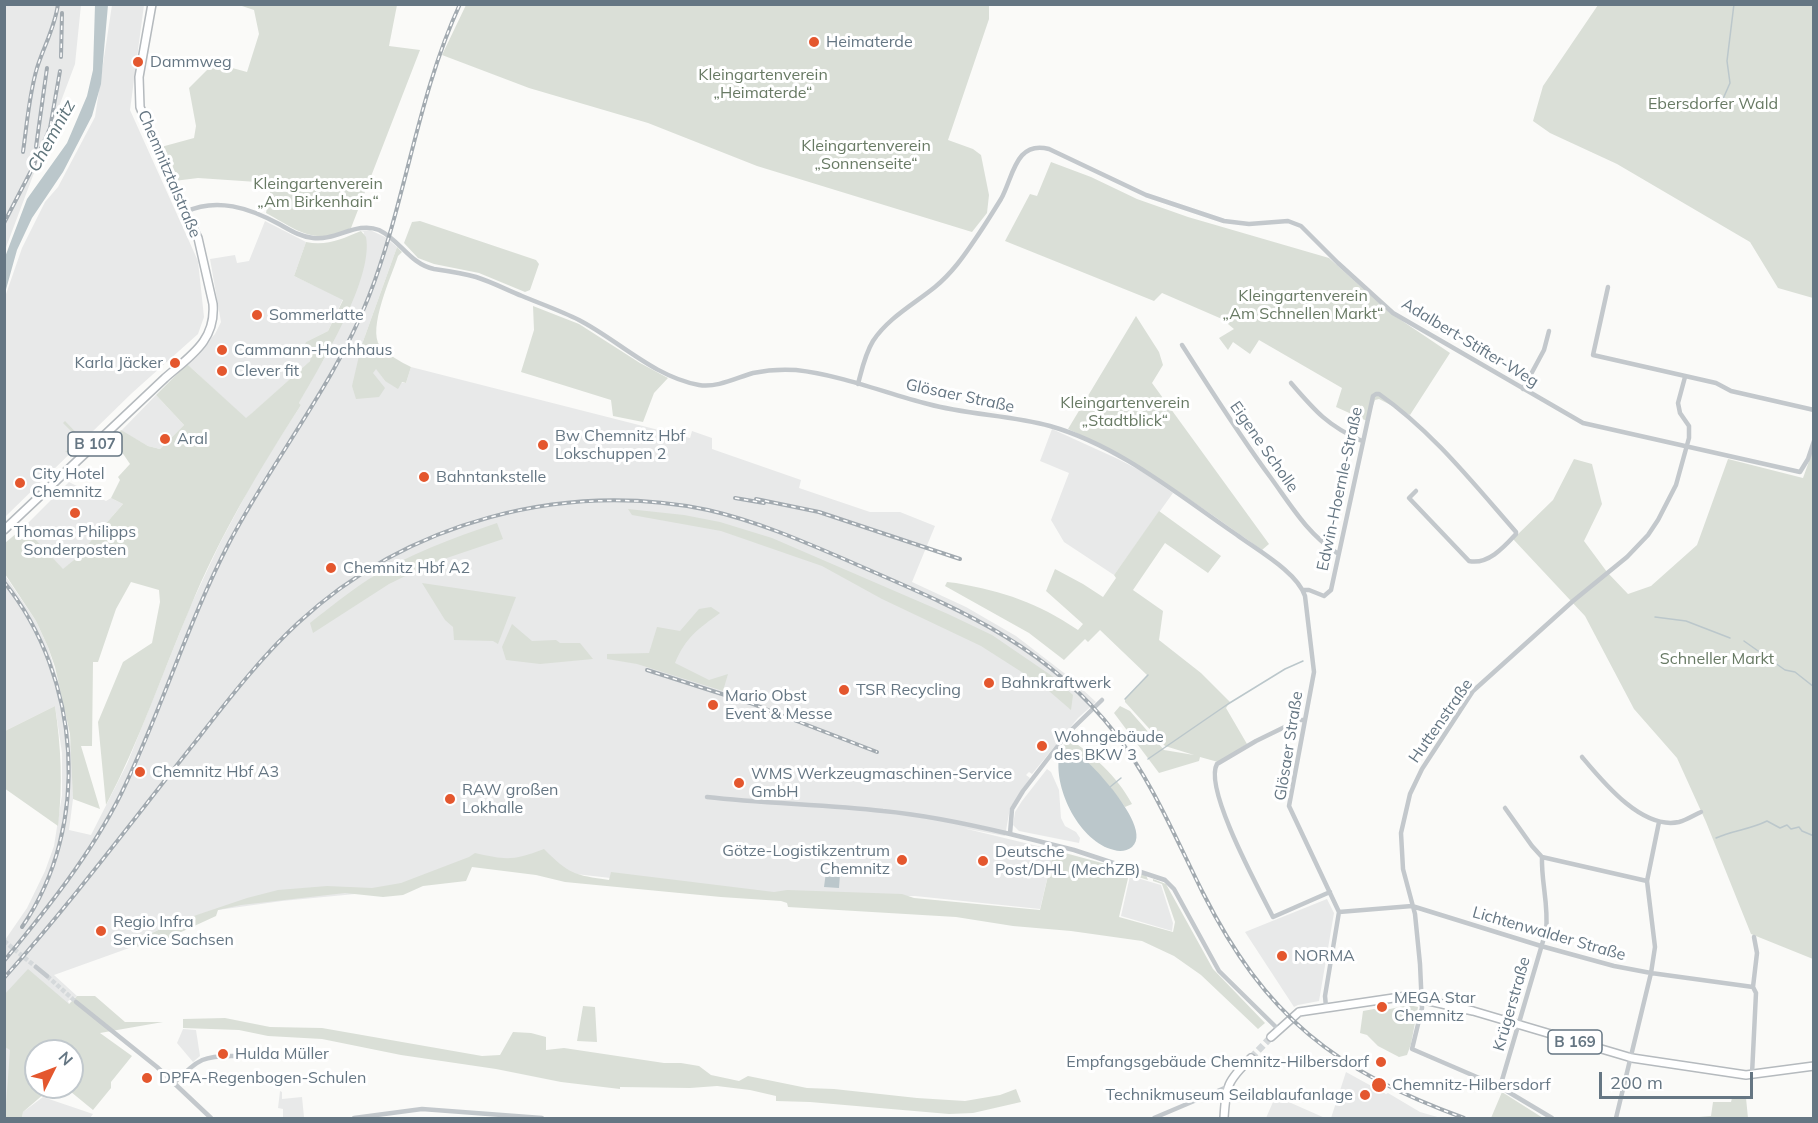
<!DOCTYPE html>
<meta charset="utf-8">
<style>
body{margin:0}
#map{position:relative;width:1818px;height:1123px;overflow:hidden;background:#fafaf8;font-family:Mulish,sans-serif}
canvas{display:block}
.frame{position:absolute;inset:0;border:6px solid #657683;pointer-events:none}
.north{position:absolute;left:24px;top:1039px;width:60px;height:60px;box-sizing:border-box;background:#fff;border:2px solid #c1c8cd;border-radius:50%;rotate:48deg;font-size:16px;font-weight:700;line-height:24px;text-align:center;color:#657683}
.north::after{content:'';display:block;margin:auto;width:21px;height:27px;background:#e4572e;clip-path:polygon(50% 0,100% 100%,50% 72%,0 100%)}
.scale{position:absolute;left:1599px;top:1072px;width:154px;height:27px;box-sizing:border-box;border:3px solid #657683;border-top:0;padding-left:8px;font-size:18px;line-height:21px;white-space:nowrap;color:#657683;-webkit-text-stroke:4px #fff;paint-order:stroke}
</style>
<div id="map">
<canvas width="1818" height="1123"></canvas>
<div class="frame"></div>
<div class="north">N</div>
<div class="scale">200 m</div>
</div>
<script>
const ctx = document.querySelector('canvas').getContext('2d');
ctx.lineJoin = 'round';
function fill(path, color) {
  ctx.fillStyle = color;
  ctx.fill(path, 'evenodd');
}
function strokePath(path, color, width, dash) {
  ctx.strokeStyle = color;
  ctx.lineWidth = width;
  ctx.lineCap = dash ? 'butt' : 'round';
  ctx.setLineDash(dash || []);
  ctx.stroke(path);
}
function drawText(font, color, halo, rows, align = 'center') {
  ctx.font = font + ' Mulish,sans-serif';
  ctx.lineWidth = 6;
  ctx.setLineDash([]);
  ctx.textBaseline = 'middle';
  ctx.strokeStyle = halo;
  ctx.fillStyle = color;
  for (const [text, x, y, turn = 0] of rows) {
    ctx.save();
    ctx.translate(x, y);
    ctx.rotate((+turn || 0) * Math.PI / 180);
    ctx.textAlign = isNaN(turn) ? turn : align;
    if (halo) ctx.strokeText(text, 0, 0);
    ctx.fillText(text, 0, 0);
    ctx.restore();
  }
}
const built = new Path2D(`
 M5,4l76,1 -6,59 -70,186z
 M112,5h32l-14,105 68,151 6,56 -6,17 -66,59 -127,124v-220l17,-49 23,-46 13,-15 37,-70z
 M265,221l41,21 -12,34 49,23 -15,32 -22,11 6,15 -2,4 -64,58 -59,-55 28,-30 6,-12 -11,-63 25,-4 2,8 12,-2z
 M370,230l15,7 12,10 -36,100 24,34 21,2 5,-16 279,71 2,-7 20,7v11l89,31 -2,8 71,24h30l35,14 -23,56 54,25 50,29 52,40 28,26 -18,16 -46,56 -3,-2 -3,3 4,3 -20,30 -5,28 -42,-8 91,22 -14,59 -125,-13 -129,2 -307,-35 -103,29 -94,9 -64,9 -45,13 -42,20 1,4 -78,28 23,21 -9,5 1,3 -37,40 -27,74v-178l22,-32 18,-37 9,-25 8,-51v-42l-7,-47 -50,25 -1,-157 32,47 12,26 16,54 8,52 1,46 -4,31 22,5 36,-71 63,-157 30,-64 40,-75 41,-63 -2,-2 8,-17 22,-35 35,-119 -3,-1z
 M156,395l28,30 -24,24 -12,-3 -27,-15z
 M1052,429l66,30 25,13 30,21 -59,82 -50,-33 -13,-22 18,-47 -29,-12z
 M69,482l37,19 5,-3 12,6 -48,55 -12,11 -39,-43z
 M1047,769l4,3 8,18 2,28 4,8 11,6 4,6 -1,5 -60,-12 -6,-6 2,-13 7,-11z
 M1130,876l31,9 12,38 -1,8 -51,-15z
 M1327,899l7,14 -15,88 -21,4 -4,2 -49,-75z
 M183,1029l13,1 4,26 -7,6 -16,-19z
 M1346,1072l40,22 2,-1 32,19 21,6h-110z
 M280,1091l2,1v7l20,-2 2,20 -21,1v-9l-5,-1z
 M43,1097l50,17 -3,4h-68l1,-6z
 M1276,1099h6l43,19h-59l7,-16z`);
const green = new Path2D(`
 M239,5h158l-8,41 31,4 -69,178c-37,18 -52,3 -85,-15l6,-30 -74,-5 -24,3 -13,-34 33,-9 2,-12 -7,-38 25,-25 33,9 12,-38 -5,-24z
 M466,5h523v14l-41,121 25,9 8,6 8,40 -2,18 -15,19 -215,-66 -109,-43 -119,-35 -87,-33z
 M1598,5h215v293l-35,-10 -28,-46 -133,-78 -67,-31 -17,-12 10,-35z
 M1051,162l40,15 46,22 51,18 141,41 60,54 61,41 -40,62 -31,-16 -4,1 -8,21 -31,-14 6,-19 -83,-48 -9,14 -17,-12 -5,8 -9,-12 15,-9 -12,-10 -60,-26 -8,8 -149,-60 25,-47 7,2z
 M420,221l116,39 3,4 -9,26 -5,2 -46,-19 -45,-9 -16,-6 -14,-15 8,-21z
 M361,231l5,6c8,42 -46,129 -67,166l2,2c-42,65 -82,132 -111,203 -28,66 -51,134 -84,197l-8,-83 25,-60 29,-19 8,-41 -1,-12 -28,-8 -15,27 -18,53h-5l-1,84h-11l19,63 -27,-10 -3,-65 -15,-67 -7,-20 -12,-26 -31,-47v-31l19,-16 39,42 12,-10 48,-55 -12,-6 9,-18 -2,-3 12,-13 -17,-25 8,-9 27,16 12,3 24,-24 -28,-30 31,-31 59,54 6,-5 58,-52 1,-4 -9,-4 4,-11 22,-11 15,-31 -49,-24 12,-34c21,4 36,-3 55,-11z
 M397,247l5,5 -4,4c-6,19 -31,73 -18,90 8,9 21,16 31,21l-5,16 -4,-1 -4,7 -13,-8 -9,-12 -3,4 12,15 -6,9 -23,2 -4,-13 9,-39z
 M533,306l46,18 61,39 28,15 -14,15 -11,29 -30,-6 -2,-16 -90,-28 13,-42z
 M1136,316l23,36 4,13 -11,18 117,161 -7,6c-64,-45 -122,-88 -194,-121z
 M65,421l20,21 -14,14 -6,-5 6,-1 6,-5 1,-7 -15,-15z
 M1813,450v509l-62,-25 -45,-112 -29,-64 -43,-49 -49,-93 -72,-77 40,-39 21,-41 18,5 10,40 -18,37 23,31 21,22 23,-8 46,-41 31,-86 75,19z
 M628,509l56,6 36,7 52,16 176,76 44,21 60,41 21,19 -2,15 -29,-25 -61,-39 -99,-47 -60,-33 -101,-35 -89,-16z
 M1159,511l62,45 -13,17 -43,-30 -32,47 30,21 -4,29 42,33 29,29 -4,6 21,36 -29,18 -18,-5 -1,4 -40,12 -45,-60 6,-7 10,5 34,39 30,5 -29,-9 -40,-44v-3l22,-24 -47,-45 -12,12 -3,-3 -21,21 -35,-27 -84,-47 2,-4 9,1c49,9 80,19 122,47l5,-6 -37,-33 9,-22 28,15 20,13 13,-19 -2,-3z
 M497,523l6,16 -71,24 -43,21 -76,49 -3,-10c19,-15 39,-31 59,-44 40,-25 84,-41 128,-56z
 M422,583l94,14 -18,47 -5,-3 -39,-1 -1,-13 -8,-7z
 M711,607l9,6c-22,16 -34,24 -45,50l34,17 19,-6 -5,17 -86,-27 -30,-5v-5l42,-1 8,-26 23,4 19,-22z
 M512,624l20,17 24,-1 4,3h20l13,16 -53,5 -34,-4 -4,-13z
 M55,706c6,41 8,79 3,120l-54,-38 1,-57z
 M1068,737c27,21 47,36 64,67l-7,3 -15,-20 -32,-34 -15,5 -6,-1z
 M544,849c25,25 30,26 65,31l2,-8 163,20 13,-2 115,4 12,4 126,12 14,-60 92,25 2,5 -19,-6 -10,43 54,15 2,-10 -13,-38 -9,-3v-2l13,5 47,85 52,54 -7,6 -57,-54 -27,-19 -32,-15 -71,-10 -58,-5 -57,-9 -168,-10 -1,-4 -6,-2 -60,-4 -156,-15 -29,-7 -64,-8 -6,14 -43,5 -20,9 -20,2 -38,-4 -104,12 -23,5 -2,6 -50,23 -34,9 -1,-5 42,-20 74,-25 31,-8 49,-4 45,2 29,-5 68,-26 6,-4c32,7 37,8 69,-4z
 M28,969l41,35 8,-8h18l30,26h38l-63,11 32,23 -21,26v6l-18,22 -28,-23h7v-36h-36v36h16l-29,25 -1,6h-17l5,-68 -5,-3 -1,-52z
 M1409,1005l9,2 -7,37 -4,11 -8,2 -21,-11 -11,-11 -7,-2 3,-22 11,-2 6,2z
 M583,1006l12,1 2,35 -20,-1z
 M225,1018l45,9 52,1 160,28 18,-1 13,-23 18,1 15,4v13l18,-2 100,15h17l18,3 12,9 28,6 9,-5 59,12 27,1 83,9 48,3 35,-6 16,-6 5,13 -48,11 -24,1 -139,-12 -34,-1v-5l-26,-6 -33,-4 -27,2 -70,-1v2l-59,-7 -65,-13 -95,-14 -79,-16 -54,-3 -29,-6 -56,-2v-9z
 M1502,1092l41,26h-52z
 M1732,1098h14l2,20h-49v-1l12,-1 2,-14h18z`);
const water = new Path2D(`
 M95,5h13l-7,79 -9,32 -29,56 -31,46 -15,32 -12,43v-36l22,-58 40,-56 20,-47 6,-26z
 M1069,751c13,1 35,28 44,39 8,11 34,44 19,57 -5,4 -12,5 -18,3 -34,-8 -60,-60 -55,-93l4,1z
 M826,872l14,2 -1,14 -15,-1z`);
const stream = new Path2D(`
 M1719,108l11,-25 -3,-22 7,-57
 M1655,617l31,4 44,17
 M1744,641l41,29 10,2 19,15
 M1125,699l23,-24
 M1148,759l80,-55 57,-35 18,-8
 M1110,787l11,-9
 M1716,838c17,-8 33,-8 51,-17l13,7 7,-3 4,4 8,-2 3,4 12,5`);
const streetTunnel = new Path2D(`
 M4,941l32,26
 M47,976l29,26`);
const primaryTunnel = new Path2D(`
 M1251,1058l20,-21`);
const street = new Path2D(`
 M185,212c32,-15 64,-4 94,12 11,6 22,13 34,14 23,3 44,-17 66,-8 21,10 31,34 55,39 14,2 28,4 42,8 16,5 31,13 46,19 19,8 39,15 57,24 39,20 75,57 120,65 18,3 37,-7 54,-12 14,-3 28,-4 43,-3 45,5 89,23 132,34 40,11 82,11 122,22 70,20 128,69 187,109 20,15 60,37 68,61l9,76 -25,134 50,106 -14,84 1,11
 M1608,287l-15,68 123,28 15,8 83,19
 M1182,345c29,45 57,90 89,133 21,29 36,55 66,75
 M1291,383c24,28 37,43 71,58
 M858,384c4,-15 7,-30 15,-43 15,-23 41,-37 62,-54 17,-14 29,-31 41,-49 9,-13 17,-26 25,-39 12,-21 14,-59 48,-50l97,46 78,26 25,3 39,-3 13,5 37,37 55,50 190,110 217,49 8,-13 6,-18
 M1523,389l21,-39 5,-19
 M1303,590h6l15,6 7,-6 42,-194 3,-2h3c53,37 94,89 137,138v2c-12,13 -28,31 -47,27l-60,-63 7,-7
 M1102,700l-35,34 -44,57 -11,18 -2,25 64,16 91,30 9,9 45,82 60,59
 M1305,720h-6l-43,21 -39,23c-14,24 43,127 56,153l57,-25
 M1582,757c21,25 60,73 97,65 8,-2 15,-7 22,-10
 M707,797c59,7 118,7 176,14 43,4 85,13 127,23
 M1505,808l27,38 10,11 105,24
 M1339,912l73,-6 129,40 73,20 37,7 102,14
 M36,967l11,9
 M76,1002l81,65 54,51
 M1752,1074l4,-81 -3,-6 4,-34 -3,-16
 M174,1083c25,-24 29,-28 64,-27
 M1500,1087l46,-156c3,-26 -5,-49 -4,-74
 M354,1118l68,-9 120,9
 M1154,1118l73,-31
 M1552,1118l-52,-31 -88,-38 10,-41 -2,-44 -5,-50 -12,-45 -2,-36 9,-39 12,-25 51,-78 100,-90 54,-44 21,-22 10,-15 18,-35 13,-47v-12l-9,-13 -2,-10 7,-26
 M1616,1118l35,-145 4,-26 -8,-66 12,-59`);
const primary = new Path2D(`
 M4,530l161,-152c25,-22 51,-37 48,-74l-15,-66 -26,-52 -32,-79 -1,-30 13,-73
 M1271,1037l28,-25 108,-16 66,15 159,47 114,17 68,-9
 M1224,1118c2,-32 3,-37 27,-60`);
const rail = new Path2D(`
 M61,57l1,-44
 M36,147l11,-79
 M23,152c4,-28 6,-57 14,-84 7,-22 18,-41 21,-64
 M4,223l28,-54 18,-41 10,-57
 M735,498l29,5
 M756,499l63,13 141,47
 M4,582c77,95 88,244 18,345
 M647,670l103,33 127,49
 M4,961c43,-52 87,-107 117,-167 40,-82 66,-170 108,-251 44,-84 106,-159 140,-247 37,-95 48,-199 91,-292
 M4,978c66,-74 126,-154 188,-232 33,-42 66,-86 106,-123 109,-101 265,-143 410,-113 48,11 92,30 136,49 104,46 199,81 271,174 37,48 61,106 88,160 62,123 132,178 261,225`);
const markers = [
 [814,42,6,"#e4572e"],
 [138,62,6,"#e4572e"],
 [257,315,6,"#e4572e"],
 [222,350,6,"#e4572e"],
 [175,363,6,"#e4572e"],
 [222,371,6,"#e4572e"],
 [165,439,6,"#e4572e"],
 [543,445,6,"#e4572e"],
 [424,477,6,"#e4572e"],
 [20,483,6,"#e4572e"],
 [75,513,6,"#e4572e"],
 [331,568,6,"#e4572e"],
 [989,683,6,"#e4572e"],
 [844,690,6,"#e4572e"],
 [713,705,6,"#e4572e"],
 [1042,746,6,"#e4572e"],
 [140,772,6,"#e4572e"],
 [739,783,6,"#e4572e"],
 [450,799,6,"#e4572e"],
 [902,860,6,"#e4572e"],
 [983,861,6,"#e4572e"],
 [101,931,6,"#e4572e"],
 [1282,956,6,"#e4572e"],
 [1382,1007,6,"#e4572e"],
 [223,1054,6,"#e4572e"],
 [1381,1062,6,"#e4572e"],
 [147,1078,6,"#e4572e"],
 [1379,1085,8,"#e4572e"],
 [1365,1095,6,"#e4572e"]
];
const shields = [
 [95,444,54],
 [1575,1042,54]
];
const shieldNames = [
 ["B 107",95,444],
 ["B 169",1575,1042]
];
const poiNames = [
 ["Heimaterde",826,42],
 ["Dammweg",150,62],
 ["Sommerlatte",269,315],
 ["Cammann-Hochhaus",234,350],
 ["Karla Jäcker",163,363,"right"],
 ["Clever fit",234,371],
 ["Bw Chemnitz Hbf",555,436],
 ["Lokschuppen 2",555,454],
 ["Aral",177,439],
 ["City Hotel",32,474],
 ["Chemnitz",32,492],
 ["Bahntankstelle",436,477],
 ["Thomas Philipps",75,532,"center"],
 ["Sonderposten",75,550,"center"],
 ["Chemnitz Hbf A2",343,568],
 ["Bahnkraftwerk",1001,683],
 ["TSR Recycling",856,690],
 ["Mario Obst",725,696],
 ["Event & Messe",725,714],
 ["Wohngebäude",1054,737],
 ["des BKW 3",1054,755],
 ["Chemnitz Hbf A3",152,772],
 ["WMS Werkzeugmaschinen-Service",751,774],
 ["GmbH",751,792],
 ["RAW großen",462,790],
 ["Lokhalle",462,808],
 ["Götze-Logistikzentrum",890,851,"right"],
 ["Chemnitz",890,869,"right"],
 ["Deutsche",995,852],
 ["Post/DHL (MechZB)",995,870],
 ["Regio Infra",113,922],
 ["Service Sachsen",113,940],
 ["NORMA",1294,956],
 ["MEGA Star",1394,998],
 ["Chemnitz",1394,1016],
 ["Hulda Müller",235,1054],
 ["Empfangsgebäude Chemnitz-Hilbersdorf",1369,1062,"right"],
 ["DPFA-Regenbogen-Schulen",159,1078],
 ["Chemnitz-Hilbersdorf",1392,1085],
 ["Technikmuseum Seilablaufanlage",1353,1095,"right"]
];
const parkNames = [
 ["Kleingartenverein",763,75],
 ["„Heimaterde“",763,93],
 ["Ebersdorfer Wald",1713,104],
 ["Kleingartenverein",866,146],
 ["„Sonnenseite“",866,164],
 ["Kleingartenverein",318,184],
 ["„Am Birkenhain“",318,202],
 ["Kleingartenverein",1303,296],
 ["„Am Schnellen Markt“",1303,314],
 ["Kleingartenverein",1125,403],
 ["„Stadtblick“",1125,421],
 ["Schneller Markt",1717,659]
];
const streetNames = [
 ["Chemnitztalstraße",169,174,67],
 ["Adalbert-Stifter-Weg",1470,343,31],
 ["Glösaer Straße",960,396,12],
 ["Eigene Scholle",1264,447,55],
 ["Edwin-Hoernle-Straße",1340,489,-78],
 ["Huttenstraße",1441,721,-55],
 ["Glösaer Straße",1289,746,-81],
 ["Lichtenwalder Straße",1549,934,16],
 ["Krügerstraße",1512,1004,-74]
];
const waterNames = [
 ["Chemnitz",52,136,-61]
];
fill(built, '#e8e9e9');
fill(green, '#dadfd7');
fill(water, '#bbc7cb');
strokePath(stream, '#bbc7cb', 1.5);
strokePath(streetTunnel, '#d5d9db', 4.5, [4.5, 2]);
strokePath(primaryTunnel, '#d5d9db', 7, [7, 3.5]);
strokePath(primary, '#b5babe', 10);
strokePath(street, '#c3c8cc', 4.5);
strokePath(primary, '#fff', 7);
strokePath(rail, '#a2aab0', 4);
strokePath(rail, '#fff', 1.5, [4.5]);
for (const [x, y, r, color] of markers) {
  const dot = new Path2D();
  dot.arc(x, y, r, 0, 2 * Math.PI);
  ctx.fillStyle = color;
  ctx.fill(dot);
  strokePath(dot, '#fff', 2);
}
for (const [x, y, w] of shields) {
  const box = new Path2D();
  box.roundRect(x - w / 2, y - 12, w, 24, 4.5);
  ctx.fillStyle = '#fff';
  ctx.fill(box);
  strokePath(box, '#657683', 1.5);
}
drawText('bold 15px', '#657683', null, shieldNames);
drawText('16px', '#657683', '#fff', poiNames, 'left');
drawText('16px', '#687a64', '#fff', parkNames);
drawText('16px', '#657683', '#fff', streetNames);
drawText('italic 18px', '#60757c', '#fff', waterNames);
</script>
